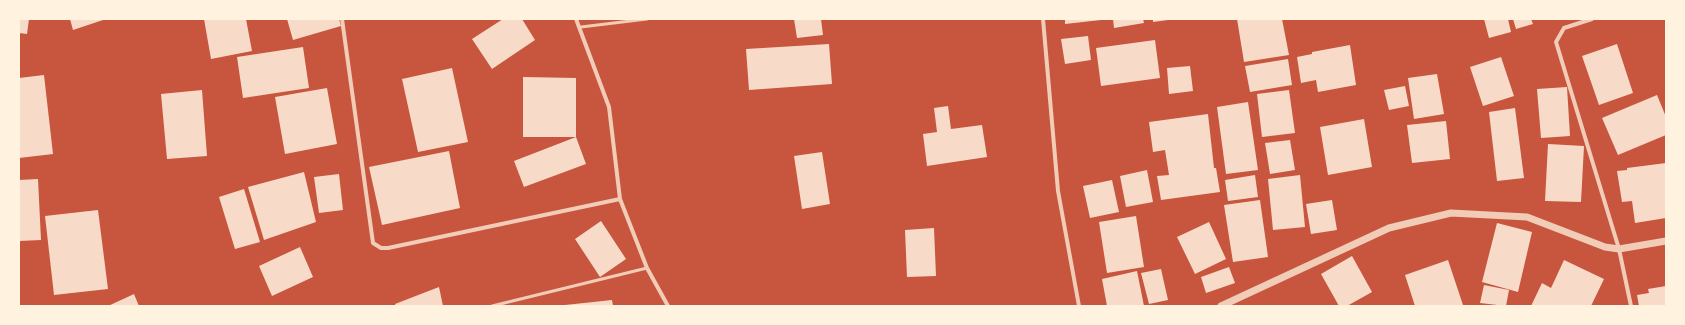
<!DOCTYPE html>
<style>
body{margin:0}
#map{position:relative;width:1685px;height:325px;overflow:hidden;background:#c8553d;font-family:"Space Grotesk",sans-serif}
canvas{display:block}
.frame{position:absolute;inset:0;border:20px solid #fff3e0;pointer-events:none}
</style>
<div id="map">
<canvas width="1685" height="325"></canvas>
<div class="frame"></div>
</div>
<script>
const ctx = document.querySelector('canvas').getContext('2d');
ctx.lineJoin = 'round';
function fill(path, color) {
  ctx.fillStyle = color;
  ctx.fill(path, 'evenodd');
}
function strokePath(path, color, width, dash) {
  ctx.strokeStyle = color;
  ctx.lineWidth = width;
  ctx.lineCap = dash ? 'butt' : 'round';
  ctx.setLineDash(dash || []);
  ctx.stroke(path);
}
const building = new Path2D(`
 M19,19h10l-2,15 -8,-1z
 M70,19h36l-33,11z
 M204,19h42l6,32 -41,8z
 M287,19h52l2,7 -48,14z
 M503,19h19l13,21 -43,29 -20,-30z
 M794,19h27l2,16 -26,3z
 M1065,19h36v1l-36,4z
 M1113,19h30l1,4 -30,5z
 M1153,19h15v1l-15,2z
 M1237,19h45l7,36 -45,7z
 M1484,19h24l3,13 -22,6z
 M1513,19h18l2,5 -17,5z
 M1088,36l3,24 -26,4 -4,-25z
 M1155,40l5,38 -59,8 -5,-38z
 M829,44l3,40 -83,6 -3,-41z
 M1617,44l16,49 -34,12 -17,-49z
 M1350,45l6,40 -38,7 -2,-12 -15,3 -4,-26 15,-3v-2z
 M303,47l6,41 -66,10 -6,-41z
 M1501,57l13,39 -31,10 -13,-39z
 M1288,59l4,26 -42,7 -5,-26z
 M1190,66l3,25 -24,3 -2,-26z
 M452,68l16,74 -50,10 -16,-73z
 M1437,74l7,40 -30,5 -6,-41z
 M44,75l9,79 -34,4v-80z
 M523,77l53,1v59h-53z
 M1405,86l4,20 -20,4 -5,-20z
 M1567,87l3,49 -29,2 -4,-49z
 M327,88l10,56 -52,10 -10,-57z
 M202,90l5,66 -40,3 -6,-65z
 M1289,90l6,43 -33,4 -5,-43z
 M1657,95l9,22v18l-48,20 -16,-37z
 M1248,102l10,68 -32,4 -9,-67z
 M948,106l3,23 31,-4 5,32 -60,9 -4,-32 14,-2 -3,-24z
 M1515,108l9,70 -27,3 -8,-69z
 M1208,114l6,54h2l4,24 -59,8 -4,-24 12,-1 -4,-25 -12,2 -4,-30z
 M1364,119l8,48 -44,8 -8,-48z
 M1446,121l4,38 -38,4 -5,-38z
 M576,137l10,27 -62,23 -10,-26z
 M1290,140l5,30 -25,4 -5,-31z
 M1548,144l36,2 -3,56 -36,-1z
 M449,151l11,57 -78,17 -13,-58z
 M822,152l8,52 -28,5 -8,-53z
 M1666,163v55l-31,5 -3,-22 -10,1 -5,-31 10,-1v-2z
 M1147,170l6,32 -27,5 -6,-31z
 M304,172l12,50 -52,18 -16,-53z
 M339,174l4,36 -24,3 -5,-36z
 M1255,175l3,22 -30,4 -3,-21z
 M1300,175l5,52 -32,3 -5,-51z
 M38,179l3,61 -22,1v-61z
 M1112,180l7,32 -29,6 -7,-32z
 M244,189l16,53 -25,7 -16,-52z
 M1260,200l8,57 -35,5 -9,-57z
 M1332,200l5,30 -26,4 -5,-30z
 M98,210l10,79 -54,6 -9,-79z
 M1136,216l8,51 -37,6 -8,-51z
 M601,221l25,38 -26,18 -25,-38z
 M1209,222l17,37 -31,15 -18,-37z
 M1497,223l35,9 -14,60 -36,-10z
 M934,228l2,48 -29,1 -2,-47z
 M300,247l13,30 -41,19 -13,-30z
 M1352,256l20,36 -25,14h-8l-18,-32z
 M1448,260l15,45 -48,1 -10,-31z
 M1564,260l40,19 -13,27h-60l11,-23 9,5z
 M1229,267l6,16 -29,10 -5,-16z
 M1161,269l7,31 -19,4 -8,-31z
 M1137,271l7,35h-37l-5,-27z
 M1484,285l25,5 -3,16 -26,-3z
 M1666,286v20h-27l-2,-11 12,-2 -1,-4z
 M439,287l4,19h-47l-1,-2z
 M134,294l5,12h-31z
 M612,300l1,6h-48v-1z`);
const service = new Path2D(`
 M581,27l66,-8
 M492,306l155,-38`);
const minor = new Path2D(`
 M342,19l31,224 8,5h7l232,-49
 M576,19l33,88 11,92 27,69 21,38
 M1043,19l15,172 21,115
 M1592,19l-28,9 -8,14 63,207 12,57`);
const tertiary = new Path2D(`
 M1221,306l168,-78 62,-15 76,4 78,30 14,2 47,-8`);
fill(building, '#f7dbc8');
strokePath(service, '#f1ccb7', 3);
strokePath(minor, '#f1ccb7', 4);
strokePath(tertiary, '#f1ccb7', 7);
</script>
